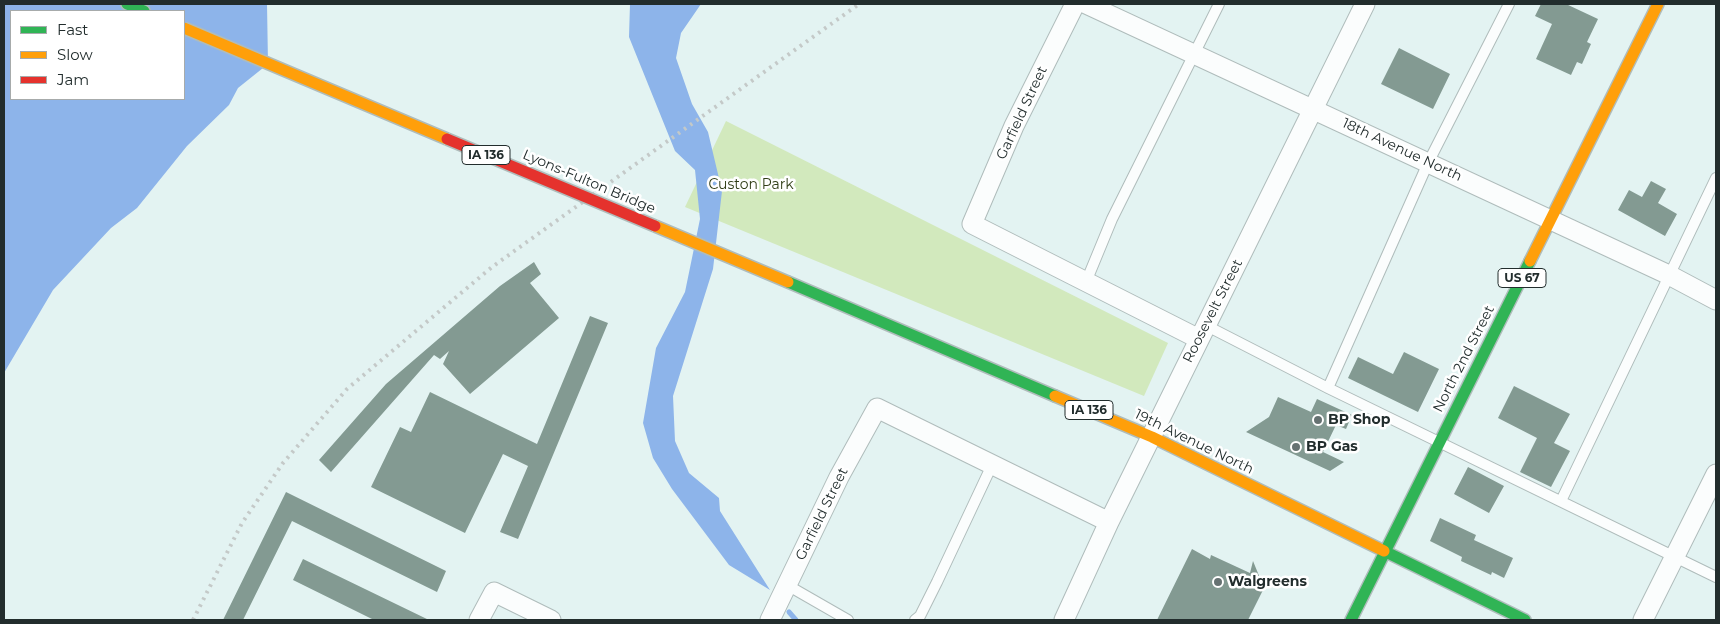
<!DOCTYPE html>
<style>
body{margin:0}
#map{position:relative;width:1720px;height:624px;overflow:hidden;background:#e3f3f2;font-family:Montserrat,sans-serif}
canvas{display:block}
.frame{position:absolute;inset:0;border:5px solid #222d2d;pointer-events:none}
.legend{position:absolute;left:10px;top:10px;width:175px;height:90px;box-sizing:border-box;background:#fff;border:1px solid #a7abab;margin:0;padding:6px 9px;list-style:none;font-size:15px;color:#222d2d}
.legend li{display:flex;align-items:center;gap:10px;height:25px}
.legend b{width:25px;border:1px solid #a7abab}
</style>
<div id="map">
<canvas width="1720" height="624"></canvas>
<div class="frame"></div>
<ul class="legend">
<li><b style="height:6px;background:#30b455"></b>Fast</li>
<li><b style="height:6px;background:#ff9f0a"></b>Slow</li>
<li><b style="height:6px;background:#e5322d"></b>Jam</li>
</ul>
</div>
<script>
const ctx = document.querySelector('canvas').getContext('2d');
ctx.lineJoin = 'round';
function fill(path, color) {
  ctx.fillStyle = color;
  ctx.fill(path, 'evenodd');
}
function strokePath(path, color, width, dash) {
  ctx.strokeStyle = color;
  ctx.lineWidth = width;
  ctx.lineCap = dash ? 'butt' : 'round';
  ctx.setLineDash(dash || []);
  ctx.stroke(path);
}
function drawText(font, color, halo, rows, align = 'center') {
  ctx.font = font + ' Montserrat,sans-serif';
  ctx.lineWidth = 5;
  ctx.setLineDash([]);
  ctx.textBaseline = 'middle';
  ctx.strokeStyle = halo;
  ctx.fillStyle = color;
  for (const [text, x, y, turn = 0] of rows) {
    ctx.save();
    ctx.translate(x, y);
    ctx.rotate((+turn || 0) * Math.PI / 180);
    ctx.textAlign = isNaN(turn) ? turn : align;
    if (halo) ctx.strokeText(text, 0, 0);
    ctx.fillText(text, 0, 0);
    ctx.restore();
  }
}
const green = new Path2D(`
 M726,121l442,222 -24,53 -459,-189z`);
const water = new Path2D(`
 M4,4h263l1,60 -30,24 -9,17 -42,41 -50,62 -26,20 -58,62 -49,83zM11,11h173v88h-173z
 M630,4h71l-20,29 -5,25 16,46 16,28 14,59 -9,78 -40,127 2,45 14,32 30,25 1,13 50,79 -41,-25 -57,-76 -19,-31 -10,-35 13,-75 29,-56 15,-73 -5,-49 -20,-19 -46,-114z`);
const stream = new Path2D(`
 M789,612l7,8`);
const building = new Path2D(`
 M1541,4h25l32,15 -11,23 4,2 -9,20 -5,-2 -6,13 -35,-16 16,-35 -17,-8z
 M1399,48l51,26 -17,35 -52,-25z
 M1651,181l15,8 -8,14 19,11 -12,22 -47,-26 11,-20 13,7z
 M534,262l7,12 -11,9 29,35 -89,76 -27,-30 6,-13 -9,8 -6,-4 -103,117 -12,-12 67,-76 114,-98z
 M590,316l18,7 -90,216 -18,-7 28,-66 -25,-12 -38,79 -94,-46 29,-60 11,5 19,-40 107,52z
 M1404,352l35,17 -21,43 -70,-34 10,-21 35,17z
 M1514,386l56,28 -16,29 16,8 -19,36 -31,-15 17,-34 -39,-20z
 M1278,397l33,15 6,-13 35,16 -6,14 -10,-4 -13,27 21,10 -14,9 -84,-39 23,-15z
 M1468,467l36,19 -15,27 -35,-19z
 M286,492l160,79 -9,21 -145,-71 -49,99h-20z
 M1440,518l36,17 -2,5 39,18 -9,20 -12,-6 -1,3 -30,-14 1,-4 -32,-16z
 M1192,549l18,10 1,-4 39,18 3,-12 11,27 -16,32h-91z
 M303,559l126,61h-55l-81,-40z`);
const lane = new Path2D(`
 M1086,282l26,-63 107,-215
 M1207,326l121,62 388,189
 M1328,388l100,-225 81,-159
 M1561,501l155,-323
 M787,585l61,35
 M915,620l5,-4 17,-34 55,-117`);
const street = new Path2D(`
 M1075,4l-61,122 -42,98 227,115
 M1086,4l583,271 47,25
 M479,620l15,-28 57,28
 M770,620l69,-143 38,-69 232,114
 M1064,620l45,-98 256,-518
 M1643,620l73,-146`);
const fast = new Path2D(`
 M127,4l17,7
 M788,282l267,114
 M1384,551l141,69
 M1351,620l179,-359`);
const slow = new Path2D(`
 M1530,261l128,-257
 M1055,396l97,41 232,114`);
const rail = new Path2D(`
 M193,620l49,-97 41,-60 64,-74 145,-122 367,-263`);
const slowBridge = new Path2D(`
 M184,28l263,111
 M655,226l133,56`);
const jamBridge = new Path2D(`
 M447,139l208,87`);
const markers = [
 [1318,420,5,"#667272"],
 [1296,447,5,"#667272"],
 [1218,582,5,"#667272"]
];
const shields = [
 [486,155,48],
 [1522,278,48],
 [1089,410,48]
];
const shieldNames = [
 ["IA 136",486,155],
 ["US 67",1522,278],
 ["IA 136",1089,410]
];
const streetNames = [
 ["Garfield Street",1022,113,-65],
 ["18th Avenue North",1402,150,25],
 ["Lyons-Fulton Bridge",589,182,23],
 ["Roosevelt Street",1213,311,-63],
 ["North 2nd Street",1464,359,-63],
 ["19th Avenue North",1194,442,26],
 ["Garfield Street",822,514,-64]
];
const parkNames = [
 ["Custon Park",751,185]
];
const poiNames = [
 ["BP Shop",1328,420],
 ["BP Gas",1306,447],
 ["Walgreens",1228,582]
];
fill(green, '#d2e9bd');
fill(water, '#8db4ea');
strokePath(stream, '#8db4ea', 5);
fill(building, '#839a92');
strokePath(lane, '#afbcbb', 12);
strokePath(street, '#afbcbb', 21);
strokePath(fast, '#afbcbb', 14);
strokePath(slow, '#afbcbb', 14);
strokePath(lane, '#fbfdfd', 10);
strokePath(street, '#fbfdfd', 19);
strokePath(fast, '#30b455', 11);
strokePath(slow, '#ff9f0a', 11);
strokePath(rail, '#c4c9c8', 4, [2.5, 5]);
strokePath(slowBridge, '#afbcbb', 14, []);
strokePath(jamBridge, '#afbcbb', 14, []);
strokePath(slowBridge, '#ff9f0a', 11);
strokePath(jamBridge, '#e5322d', 11);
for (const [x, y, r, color] of markers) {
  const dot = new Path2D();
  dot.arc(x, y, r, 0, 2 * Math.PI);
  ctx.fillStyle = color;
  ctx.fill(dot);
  strokePath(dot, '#fff', 2);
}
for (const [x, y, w] of shields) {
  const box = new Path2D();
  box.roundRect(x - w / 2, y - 9.5, w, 19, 4);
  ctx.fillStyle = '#fff';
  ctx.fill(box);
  strokePath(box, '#222d2d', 1);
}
drawText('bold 12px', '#222d2d', null, shieldNames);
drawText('14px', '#222d2d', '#fff', streetNames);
drawText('14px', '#303d16', '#fff', parkNames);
drawText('bold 14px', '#222d2d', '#fff', poiNames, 'left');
</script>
